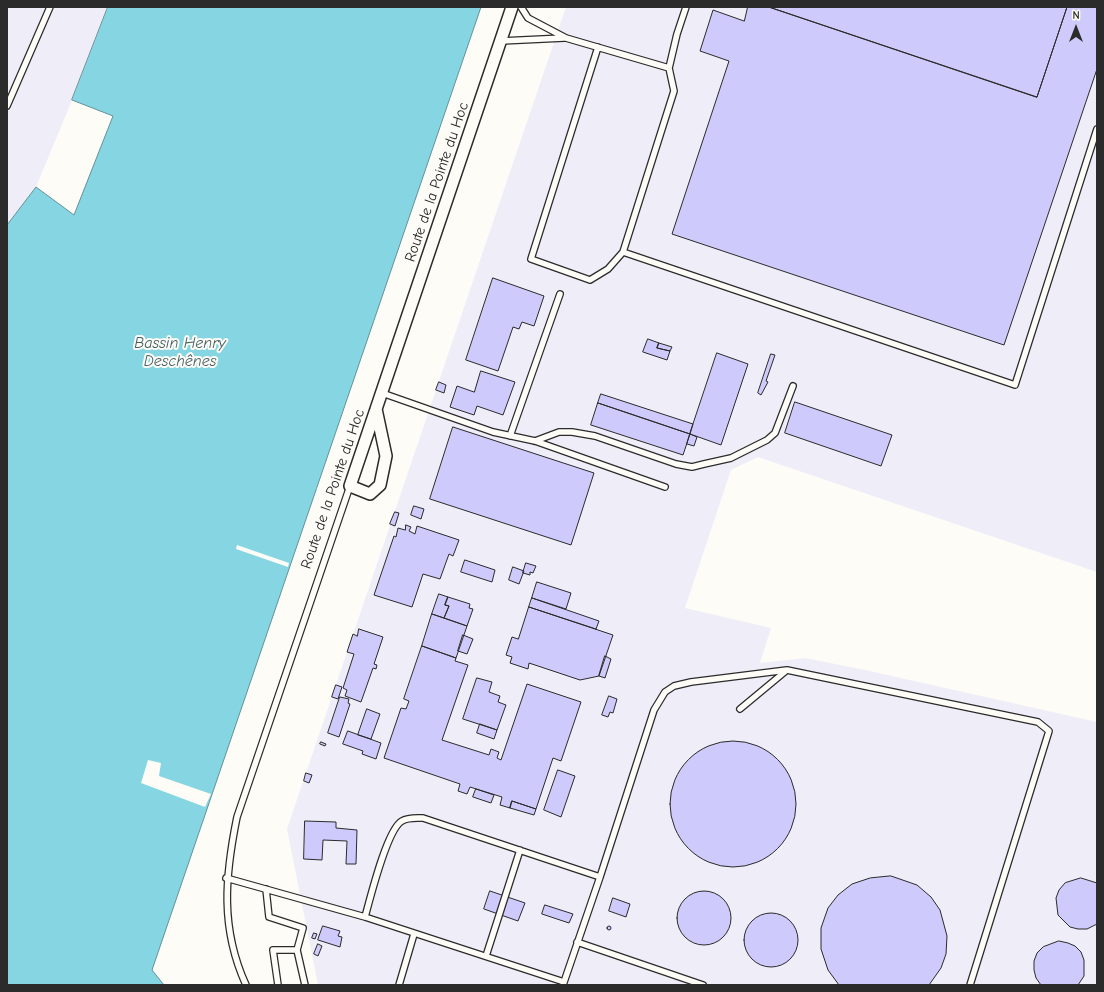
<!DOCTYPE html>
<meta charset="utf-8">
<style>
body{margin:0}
#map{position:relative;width:1104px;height:992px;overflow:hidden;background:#fdfcf7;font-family:"Comic Neue",sans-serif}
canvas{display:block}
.frame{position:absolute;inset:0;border:8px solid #2b2b2b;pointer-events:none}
.north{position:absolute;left:1056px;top:8px;width:40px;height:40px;-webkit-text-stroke:3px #fdfcf7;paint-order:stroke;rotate:0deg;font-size:11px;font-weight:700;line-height:16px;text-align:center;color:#2b2b2b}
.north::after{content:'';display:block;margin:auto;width:14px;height:18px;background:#2b2b2b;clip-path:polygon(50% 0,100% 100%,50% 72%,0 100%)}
</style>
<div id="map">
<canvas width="1104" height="992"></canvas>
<div class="frame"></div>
<div class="north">N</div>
</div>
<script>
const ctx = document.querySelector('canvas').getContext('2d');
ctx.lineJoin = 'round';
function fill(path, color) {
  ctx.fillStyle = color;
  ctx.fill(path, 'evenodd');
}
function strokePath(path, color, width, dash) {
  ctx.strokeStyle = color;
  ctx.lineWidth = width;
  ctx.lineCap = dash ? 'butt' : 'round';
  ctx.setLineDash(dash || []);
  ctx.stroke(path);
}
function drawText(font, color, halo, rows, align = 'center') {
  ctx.font = font + ' "Comic Neue",sans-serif';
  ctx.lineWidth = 4;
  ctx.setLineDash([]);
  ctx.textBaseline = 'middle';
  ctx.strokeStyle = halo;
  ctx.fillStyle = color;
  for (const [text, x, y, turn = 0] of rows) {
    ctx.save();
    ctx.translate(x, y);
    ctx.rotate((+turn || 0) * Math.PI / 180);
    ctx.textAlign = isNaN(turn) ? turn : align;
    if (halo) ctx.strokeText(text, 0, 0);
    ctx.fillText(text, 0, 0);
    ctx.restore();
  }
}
const built = new Path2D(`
 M7,7h101l-36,93 -36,87 -29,38z
 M566,7h531v565l-339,-115 -27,13 -46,138 86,20 -11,35 45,-5 60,12 232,52v263h-779l-31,-156z`);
const water = new Path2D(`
 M108,7h373l-329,963 12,15h-157v-760l29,-38 38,28 39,-99 -41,-16z`);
const pier = new Path2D(`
 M237,545l52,18 -1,4 -52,-18z
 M148,760l13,3 -2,13 52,18 -6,13 -64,-24z`);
const building = new Path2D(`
 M748,7h21l268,90 30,-90h30v62l-93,276 -332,-111 57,-173 -29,-10 13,-41 31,11z
 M769,7h298l-30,90z
 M493,278l51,18 -10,30 -12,-4 -3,7 -6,-2 -15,44 -32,-11z
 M648,339l11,4 -2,5 13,3 -3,9 -24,-8z
 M659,343l13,4 -2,4 -13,-3z
 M717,353l31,11 -27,81 -31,-11z
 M771,354l4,1 -9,26 2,1 -7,13 -3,-2z
 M481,371l34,11 -12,33 -26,-9 -3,9 -24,-8 7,-21 17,6z
 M439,382l7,3 -2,8 -8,-3z
 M601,394l92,30 -3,10 -92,-31z
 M795,402l97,33 -11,31 -96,-33z
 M598,403l92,31 -7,21 -92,-30z
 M453,427l141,46 -23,72 -141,-46z
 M690,434l7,3 -3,9 -7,-2z
 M414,506l10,3 -3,10 -10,-4z
 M395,512l4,1 -4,13 -5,-2z
 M406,525l5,2 -2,4 6,3 2,-8 42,14 -6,16 -4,-2 -9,25 -17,-5 -11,33 -38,-12 20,-59 2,1 2,-9 7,2z
 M465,560l30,10 -3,12 -31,-10z
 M526,563l10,3 -3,7 -3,-1v3l-7,-2z
 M513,567l11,4 -5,13 -10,-4z
 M537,582l34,11 -5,16 -34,-11z
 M439,594l9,3 -3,8 4,1 -5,12 -12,-4z
 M448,597l22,7 -1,4 4,1 -6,17 -23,-8 5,-12 -4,-1z
 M532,598l67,23 -3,8 -67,-22z
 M529,607l84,28 -14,41 -19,4 -51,-17 -1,6 -18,-6 2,-6 -6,-2 6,-18 6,2z
 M432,614l35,12 -11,32 -34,-12z
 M359,629l24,8 -9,27 3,1 -1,4 -3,-1 -12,34 -16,-6 2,-6 -4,-2 11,-34 -7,-2 6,-18 4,2z
 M463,635l10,4 -6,15 -9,-3z
 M422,646l34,12 -1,3 13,4 -26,75 47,15 2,-6 8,3 -2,6 4,2 26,-76 54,18 -20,59 -8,-3 -17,51 -24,-8 -2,7 -10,-3 2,-8 -32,-10 -3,7 -9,-3 2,-7 -76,-26 17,-50 5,1 3,-8 -5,-2z
 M605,656l6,3 -6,19 -6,-2z
 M477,678l15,4 -3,10 11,4 -2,6 8,3 -9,25 -34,-11z
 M336,685l6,2 -4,12 -6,-2z
 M609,696l8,3 -4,14 -3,-1 -2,5 -6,-2z
 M340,697l9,2 -1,4 2,1 -11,33 -11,-4z
 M367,709l13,5 -9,25 -13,-4z
 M480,724l17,6 -3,9 -17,-6z
 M348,731l33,12 -5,16 -14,-5 1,-3 -20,-7z
 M670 804a63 63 0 1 1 126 0a63 63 0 1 1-126 0Z
 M321,742l5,2 -1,2 -5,-2z
 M558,770l17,6 -14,41 -17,-7z
 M306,773l6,2 -3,8 -5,-2z
 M476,789l18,6 -3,8 -18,-6z
 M512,801l24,8 -2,6 -24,-7z
 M305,821l31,1v6l21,2 -1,34h-10l1,-23 -24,-1 -1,20 -18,-1z
 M891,876l26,9 14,12 9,13 7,26 -1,18 -5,14 -12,17h-90l-11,-15 -7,-21v-21l7,-20 10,-13 14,-11 18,-6z
 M1081,878l16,5v41l-10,5h-9l-8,-2 -12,-12 -2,-17 3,-8 6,-7z
 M490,891l35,12 -7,18 -34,-12z
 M677 918a27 27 0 1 1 54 0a27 27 0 1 1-54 0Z
 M613,898l17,6 -4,13 -17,-6z
 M545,905l28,9 -4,9 -27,-9z
 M744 940a27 27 0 1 1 54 0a27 27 0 1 1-54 0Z
 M607 928a2 2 0 1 1 4 0a2 2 0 1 1-4 0Z
 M323,926l17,5 -2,5 4,1 -2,10 -22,-7z
 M314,933l3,1 -2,5 -3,-1z
 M1059,941l9,2 7,3 6,6 3,8v16l-6,9h-37l-5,-7 -2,-8v-9l3,-8 6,-6z
 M318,944l4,2 -4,10 -4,-2z`);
const lane = new Path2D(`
 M521,7l7,11 38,20 103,30
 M686,7l-9,27 -8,34 5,23 -51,161 392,133 82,-256
 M501,41l63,-3
 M598,47l-67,212 59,21 18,-11 15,-17
 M7,106l43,-99
 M382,393l111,39 42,9 130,46
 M510,436l50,-142
 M535,441l24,-9h13l23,4 81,28 16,3 12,-3 27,-6 36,-18 8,-7 18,-47
 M787,670l251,52 11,9 -79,254
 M600,877l54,-167 11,-18 9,-6 17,-4 96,-12 -47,39
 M226,878l139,39 199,65
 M266,889l3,28 34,11 -6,22 8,35
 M365,917c5,-18 22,-88 37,-96 6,-4 15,-3 21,-3l177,59 -37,108
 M577,942l126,43
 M486,956l34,-106
 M246,985c-26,-57 -21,-109 -9,-168l113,-331
 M278,985l-5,-35h24
 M399,985l15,-51`);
const street = new Path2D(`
 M376,409l10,47 -6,29 -10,9 -20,-8 162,-479`);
const streetNames = [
 ["Route de la Pointe du Hoc",437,182,-71],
 ["Route de la Pointe du Hoc",333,489,-71]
];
const waterNames = [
 ["Bassin Henry",180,343],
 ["Deschênes",180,361]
];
fill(built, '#efedf8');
fill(water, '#86d5e2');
strokePath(water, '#629199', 1);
fill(pier, '#fdfcf7');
fill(building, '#cecafc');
strokePath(building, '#2b2b2b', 1);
strokePath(lane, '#2b2b2b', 8);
strokePath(street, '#2b2b2b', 14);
strokePath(lane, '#fdfcf7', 5.5);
strokePath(street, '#fdfcf7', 11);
drawText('15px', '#2b2b2b', '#fdfcf7', streetNames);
drawText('italic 16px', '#465e62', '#fdfcf7', waterNames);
</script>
